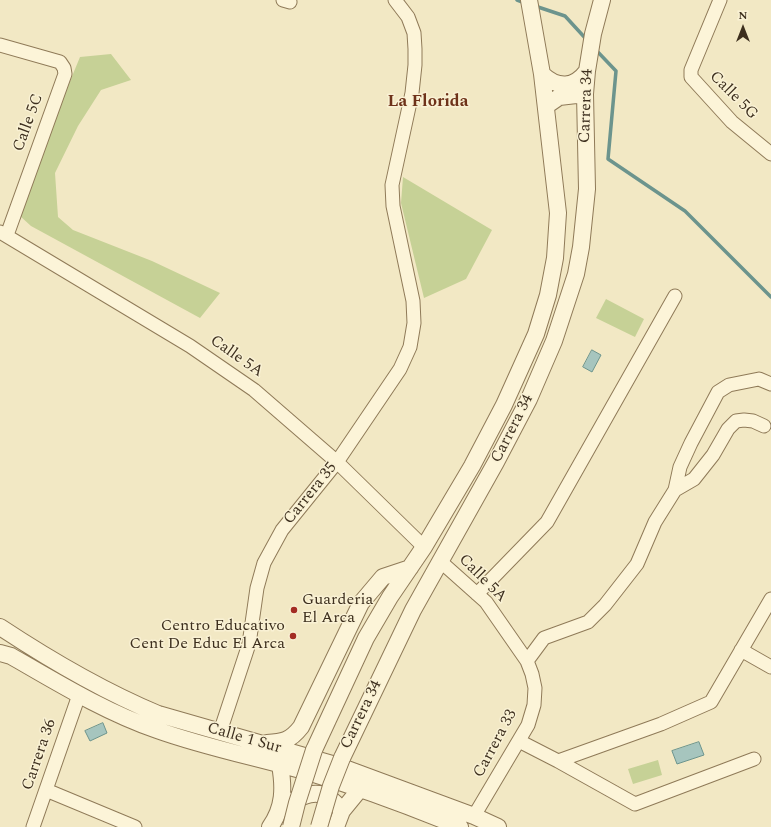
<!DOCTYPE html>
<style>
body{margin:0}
#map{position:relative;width:771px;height:827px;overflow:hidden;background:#f2e8c4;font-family:Spectral,serif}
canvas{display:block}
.north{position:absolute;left:723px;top:8px;width:40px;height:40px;-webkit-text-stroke:3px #f9f1d4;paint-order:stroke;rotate:0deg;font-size:11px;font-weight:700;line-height:16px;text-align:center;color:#3d2f1e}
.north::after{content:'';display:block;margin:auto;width:14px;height:18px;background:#3d2f1e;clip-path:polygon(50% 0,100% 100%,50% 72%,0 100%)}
</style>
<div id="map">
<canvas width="771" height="827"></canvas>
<div class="north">N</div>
</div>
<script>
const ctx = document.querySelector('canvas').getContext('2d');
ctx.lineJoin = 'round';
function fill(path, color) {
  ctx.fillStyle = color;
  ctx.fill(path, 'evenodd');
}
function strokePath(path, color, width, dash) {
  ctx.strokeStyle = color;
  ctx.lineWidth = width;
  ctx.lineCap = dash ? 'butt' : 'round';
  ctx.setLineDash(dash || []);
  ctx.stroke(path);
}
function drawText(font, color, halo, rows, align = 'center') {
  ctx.font = font + ' Spectral,serif';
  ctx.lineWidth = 3;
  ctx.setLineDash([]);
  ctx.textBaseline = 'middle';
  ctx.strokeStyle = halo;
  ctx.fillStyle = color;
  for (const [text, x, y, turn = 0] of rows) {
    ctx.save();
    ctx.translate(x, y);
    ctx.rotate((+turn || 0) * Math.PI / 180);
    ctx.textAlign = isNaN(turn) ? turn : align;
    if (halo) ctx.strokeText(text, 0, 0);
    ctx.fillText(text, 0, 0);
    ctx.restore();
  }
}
const green = new Path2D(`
 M111,54l20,26 -30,10 -23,36 -23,47 3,44 15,13 79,31 68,32 -20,25 -169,-92 -11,-10 9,-35 51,-124z
 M403,177l89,53 -26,49 -42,19 -23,-95z
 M606,299l38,20 -9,18 -39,-19z
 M658,760l4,15 -29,9 -5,-15z`);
const water = new Path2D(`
 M592,350l9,5 -9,17 -9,-5z
 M103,723l4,10 -17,8 -5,-10z
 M699,742l5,13 -27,9 -5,-13z`);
const stream = new Path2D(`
 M517,0l8,3
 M535,6l30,10 22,24
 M595,49l21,22 -8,88 77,52 86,86`);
const minor = new Path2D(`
 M283,0l7,2
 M720,0l-29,70v7l41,45 39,32
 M0,45l60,17 4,6 1,6 -58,161
 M0,232l190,114 64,44 83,72 87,85
 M675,490l19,-11 19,-24 15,-26 8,-8 8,-1 9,1 11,5
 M440,561l46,41 41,59 5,13 3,14 -1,17 -6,20 -54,91
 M477,594l70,-72 128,-226
 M741,650l30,17
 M527,661l17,-23 44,-16 17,-17 32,-41 18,-42 20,-32 5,-23 11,-24 27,-51 11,-7 30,-6 12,5
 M220,732l29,-88 8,-56 7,-25 18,-33 55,-68 63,-93 10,-22 4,-24 -1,-22 -20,-95 -1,-21 20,-92 3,-28v-16l-1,-16 -6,-16 -13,-17
 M519,741l39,20 77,43 119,-45
 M558,761l103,-37 50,-22 60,-103
 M46,790l89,37
 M33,827l46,-132`);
const tertiary = new Path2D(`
 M542,74c16,15 32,14 45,-3
 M546,106l13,-9 26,-3
 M0,627c50,33 103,64 158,87l181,52 135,50 24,11
 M0,653l11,3c47,27 94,56 146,74 50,18 103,28 154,43 50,15 101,34 149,54
 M267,743c16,-1 23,-2 34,-16l60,-124 22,-26 27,-9
 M314,750l52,-112 24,-41 34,-50 48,-81 32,-61 32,-71 12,-39 7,-37 3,-45 -16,-139 -13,-74
 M342,758l71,-148 83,-148 33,-63 25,-58 22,-67 5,-27 6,-58 -2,-95 2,-23 6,-37 9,-34
 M281,806c26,-12 41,-22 61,5
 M270,827c14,-20 14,-39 10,-62
 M336,827l6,-16 18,-22`);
const tertiaryBridge = new Path2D(`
 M291,827l6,-24 17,-53
 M319,827l12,-41 11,-28`);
const markers = [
 [294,610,4,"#a32c23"],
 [293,636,4,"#a32c23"]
];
const streetNames = [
 ["Calle 5G",733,96,45],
 ["Carrera 34",587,106,-88],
 ["Calle 5C",29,123,-70],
 ["Calle 5A",236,357,35],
 ["Carrera 34",513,429,-63],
 ["Carrera 35",311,494,-51],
 ["Calle 5A",482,579,45],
 ["Carrera 34",362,715,-64],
 ["Calle 1 Sur",244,739,16],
 ["Carrera 33",496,744,-62],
 ["Carrera 36",40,755,-71]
];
const poiNames = [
 ["Guarderia",302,601],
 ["El Arca",302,619],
 ["Centro Educativo",285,627,"right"],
 ["Cent De Educ El Arca",285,645,"right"]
];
const neighbourhoodNames = [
 ["La Florida",428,103]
];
fill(green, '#c6d196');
fill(water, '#a6c5be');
strokePath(water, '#6c948d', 1);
strokePath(stream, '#6c948d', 3.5);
strokePath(minor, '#8f7a58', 15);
strokePath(tertiary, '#8f7a58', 18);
strokePath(minor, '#fcf4d8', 13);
strokePath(tertiary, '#fcf4d8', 16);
strokePath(tertiaryBridge, '#8f7a58', 18, []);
strokePath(tertiaryBridge, '#fcf4d8', 16);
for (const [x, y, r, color] of markers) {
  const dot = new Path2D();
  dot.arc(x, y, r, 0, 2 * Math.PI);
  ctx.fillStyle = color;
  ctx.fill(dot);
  strokePath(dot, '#f9f1d4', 1.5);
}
drawText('16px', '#3d2f1e', '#f9f1d4', streetNames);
drawText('16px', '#3d2f1e', '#f9f1d4', poiNames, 'left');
drawText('bold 17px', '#6e3219', '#f9f1d4', neighbourhoodNames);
</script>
